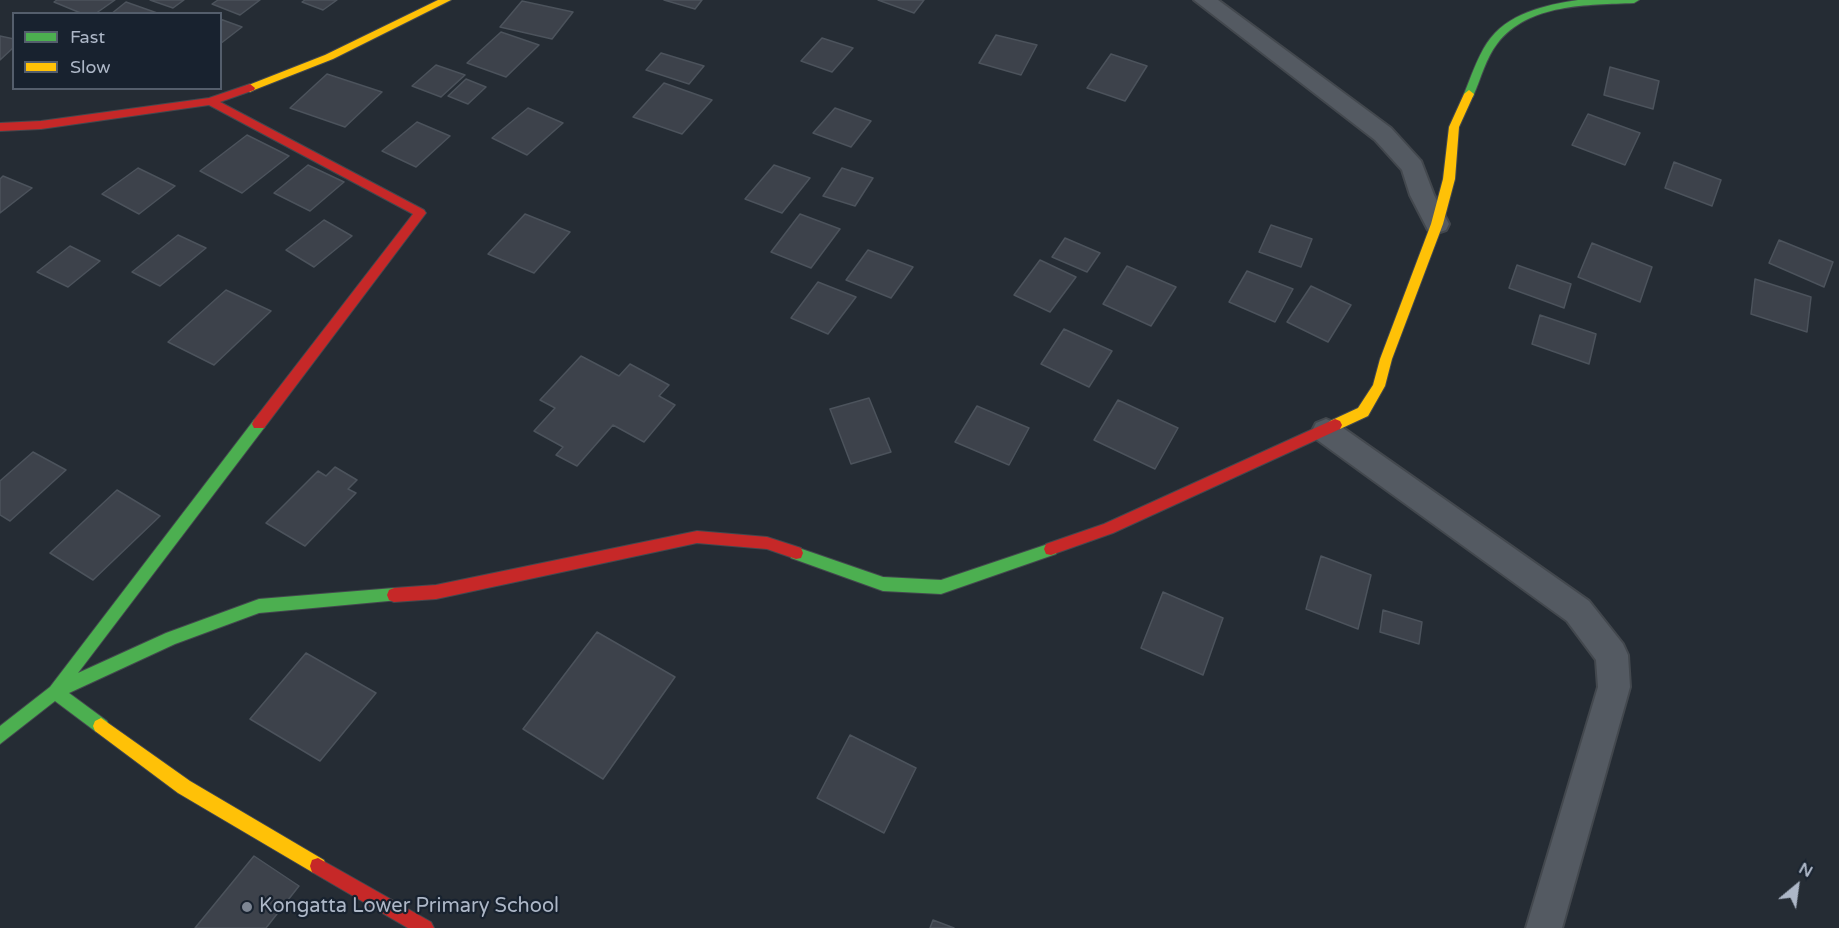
<!DOCTYPE html>
<style>
body{margin:0}
#map{position:relative;width:1839px;height:928px;overflow:hidden;background:#252c34;font-family:"Varela Round",sans-serif}
canvas{display:block}
.legend{position:absolute;left:12px;top:12px;width:210px;height:78px;box-sizing:border-box;background:#18222f;border:2px solid #545e6c;margin:0;padding:8px 10px;list-style:none;font-size:18px;color:#adb7c7}
.legend li{display:flex;align-items:center;gap:12px;height:30px}
.legend b{width:30px;border:2px solid #545e6c}
.north{position:absolute;left:1767px;top:856px;width:60px;height:60px;-webkit-text-stroke:4px #18222f;paint-order:stroke;rotate:29deg;font-size:16px;font-weight:700;line-height:24px;text-align:center;color:#adb7c7}
.north::after{content:'';display:block;margin:auto;width:21px;height:27px;background:#adb7c7;clip-path:polygon(50% 0,100% 100%,50% 72%,0 100%)}
</style>
<div id="map">
<canvas width="1839" height="928"></canvas>
<ul class="legend">
<li><b style="height:8px;background:#4caf50"></b>Fast</li>
<li><b style="height:8px;background:#ffc107"></b>Slow</li>
</ul>
<div class="north">N</div>
</div>
<script>
const ctx = document.querySelector('canvas').getContext('2d');
ctx.lineJoin = 'round';
function fill(path, color) {
  ctx.fillStyle = color;
  ctx.fill(path, 'evenodd');
}
function strokePath(path, color, width, dash) {
  ctx.strokeStyle = color;
  ctx.lineWidth = width;
  ctx.lineCap = dash ? 'butt' : 'round';
  ctx.setLineDash(dash || []);
  ctx.stroke(path);
}
function drawText(font, color, halo, rows, align = 'center') {
  ctx.font = font + ' "Varela Round",sans-serif';
  ctx.lineWidth = 4.5;
  ctx.setLineDash([]);
  ctx.textBaseline = 'middle';
  ctx.strokeStyle = halo;
  ctx.fillStyle = color;
  for (const [text, x, y, turn = 0] of rows) {
    ctx.save();
    ctx.translate(x, y);
    ctx.rotate((+turn || 0) * Math.PI / 180);
    ctx.textAlign = isNaN(turn) ? turn : align;
    if (halo) ctx.strokeText(text, 0, 0);
    ctx.fillText(text, 0, 0);
    ctx.restore();
  }
}
const building = new Path2D(`
 M57,0h58l-20,14h-12l-29,-12z
 M150,0h34l-11,8z
 M218,0h42l-20,15 -28,-11z
 M305,0h32l-14,10 -21,-8z
 M664,0h38l-7,9z
 M878,0h46l-10,13z
 M522,1l51,11 -21,27 -52,-12z
 M126,2l34,12h-49z
 M220,19l22,8 -22,17z
 M501,32l38,13 -33,32 -39,-14z
 M996,35l41,10 -16,30 -42,-12z
 M0,36l14,3v8l-14,13z
 M822,38l31,10 -21,24 -31,-11z
 M661,53l43,13 -15,18 -43,-14z
 M1111,54l36,12 -22,35 -38,-13z
 M436,65l29,10 -24,22 -29,-11z
 M1610,67l49,14 -6,28 -49,-14z
 M327,74l55,18 -37,35 -55,-19z
 M466,79l20,8 -18,17 -20,-8z
 M664,83l48,17 -30,34 -49,-17z
 M528,108l35,15 -36,32 -35,-17z
 M835,108l36,13 -20,26 -38,-14z
 M1588,114l52,19 -15,32 -53,-20z
 M417,122l33,14 -34,31 -34,-16z
 M247,135l42,21 -47,37 -42,-22z
 M1674,162l47,18 -9,26 -47,-18z
 M308,165l36,17 -34,29 -36,-18z
 M774,165l36,13 -28,35 -37,-14z
 M138,168l37,18 -36,28 -37,-20z
 M842,168l31,10 -18,28 -32,-10z
 M3,176l29,12 -32,25v-34z
 M525,214l45,18 -36,41 -46,-19z
 M800,214l40,15 -29,39 -40,-16z
 M324,220l28,16 -38,31 -28,-17z
 M1271,225l41,14 -11,28 -42,-15z
 M178,235l28,13 -46,38 -28,-14z
 M1065,238l35,15 -13,19 -35,-15z
 M1779,240l54,22 -9,25 -55,-24z
 M1592,243l60,24 -12,35 -62,-25z
 M70,246l30,15 -32,26 -31,-15z
 M868,250l45,17 -22,31 -45,-18z
 M1040,260l36,17 -26,35 -36,-17z
 M1517,265l54,19 -7,24 -55,-20z
 M1127,266l49,21 -25,39 -48,-22z
 M1247,271l46,18 -18,33 -46,-20z
 M1755,279l56,18 -4,35 -56,-18z
 M818,282l38,15 -28,37 -37,-16z
 M1311,286l40,19 -23,37 -41,-20z
 M226,290l45,21 -57,54 -46,-23z
 M1540,315l56,19 -7,30 -57,-20z
 M1064,329l48,22 -23,36 -48,-23z
 M581,356l38,20 11,-12 39,21 -10,11 16,9 -31,37 -31,-17 -36,41 -21,-11 7,-8 -29,-16 21,-23 -15,-8z
 M869,398l22,54 -40,12 -21,-55z
 M1118,400l60,28 -23,41 -61,-29z
 M977,406l52,22 -20,37 -54,-23z
 M33,452l33,18 -56,51 -10,-6v-34z
 M335,467l22,13 -9,9 8,4 -51,53 -39,-23 52,-52 8,5z
 M117,490l43,26 -67,64 -43,-27z
 M1321,556l50,19 -13,54 -52,-20z
 M1163,592l60,26 -20,57 -62,-27z
 M1383,610l39,12 -3,22 -39,-12z
 M597,632l78,45 -72,102 -80,-50z
 M306,653l70,40 -56,68 -70,-42z
 M850,735l66,33 -32,65 -67,-35z
 M254,856l45,30 -33,42h-71z
 M933,920l21,8h-24z`);
const street = new Path2D(`
 M1194,0h24l173,128 30,33 13,34 15,29 -3,6 -9,3 -9,-3 -18,-35 -8,-25 -27,-30z
 M1326,419l10,4 253,178 34,43 5,11 2,32 -68,241h-36l72,-241 -2,-27 -29,-39 -251,-182 -4,-8 4,-8z`);
const fast = new Path2D(`
 M1578,0h61l-5,3c-45,2 -106,0 -137,41 -11,14 -16,34 -23,50l-1,3h-8l-1,-3c7,-17 13,-36 23,-51 20,-30 58,-38 91,-43z
 M259,418l5,2 2,4 -2,4 -186,245 88,-40 93,-34 135,-11 5,2 2,5 -2,5 -140,13 -84,31 -106,49 38,28 2,5 -2,5 -6,3 -6,-3 -40,-30 -55,43v-18l50,-39 204,-267z
 M1051,543l5,1 2,5 -2,5 -115,40 -58,-3 -92,-33 -2,-5 2,-5 5,-1 87,30 58,3z`);
const slow = new Path2D(`
 M438,0h13l-118,59 -79,31 -4,2 -5,-4 1,-2 79,-31z
 M1469,90l5,4 -15,33 -4,52 -12,45 -51,135 -7,27 -17,30 -28,13h-10l-2,-4 2,-4 28,-13 15,-23 7,-26 51,-135 12,-45 6,-52 15,-33z
 M101,718l89,63 134,79 2,6 -2,6 -6,2 -6,-2 -134,-79 -83,-62 -2,-5 2,-5z`);
const jam = new Path2D(`
 M250,84l5,4 -1,2 -34,12 204,108 2,3 -162,215h-10l-2,-4 2,-4 159,-206 -204,-109 -168,24 -41,2v-8l41,-2 168,-23z
 M1335,419l5,2 2,4 -2,4 -227,104 -62,22 -5,-1 -2,-5 2,-5 58,-20z
 M697,531l70,6 34,11 2,5 -2,5 -5,1 -29,-10 -70,-6 -261,56 -42,3 -5,-2 -2,-5 2,-5 5,-2 42,-3z
 M318,858l113,64 3,6h-26l-96,-56 -2,-6 2,-6z`);
const markers = [
 [247,907,6,"#7d8694"]
];
const nearPoinames = [
 ["Kongatta Lower Primary School",259,907]
];
fill(building, '#3d424b');
strokePath(building, '#4c535c', 1.5);
strokePath(street, '#43484e', 4);
strokePath(fast, '#43484e', 2);
strokePath(slow, '#43484e', 2);
strokePath(jam, '#43484e', 2);
fill(street, '#545a62');
fill(fast, '#4caf50');
fill(slow, '#ffc107');
fill(jam, '#c62828');
for (const [x, y, r, color] of markers) {
  const dot = new Path2D();
  dot.arc(x, y, r, 0, 2 * Math.PI);
  ctx.fillStyle = color;
  ctx.fill(dot);
  strokePath(dot, '#18222f', 2);
}
drawText('20px', '#adb7c7', '#18222f', nearPoinames, 'left');
</script>
